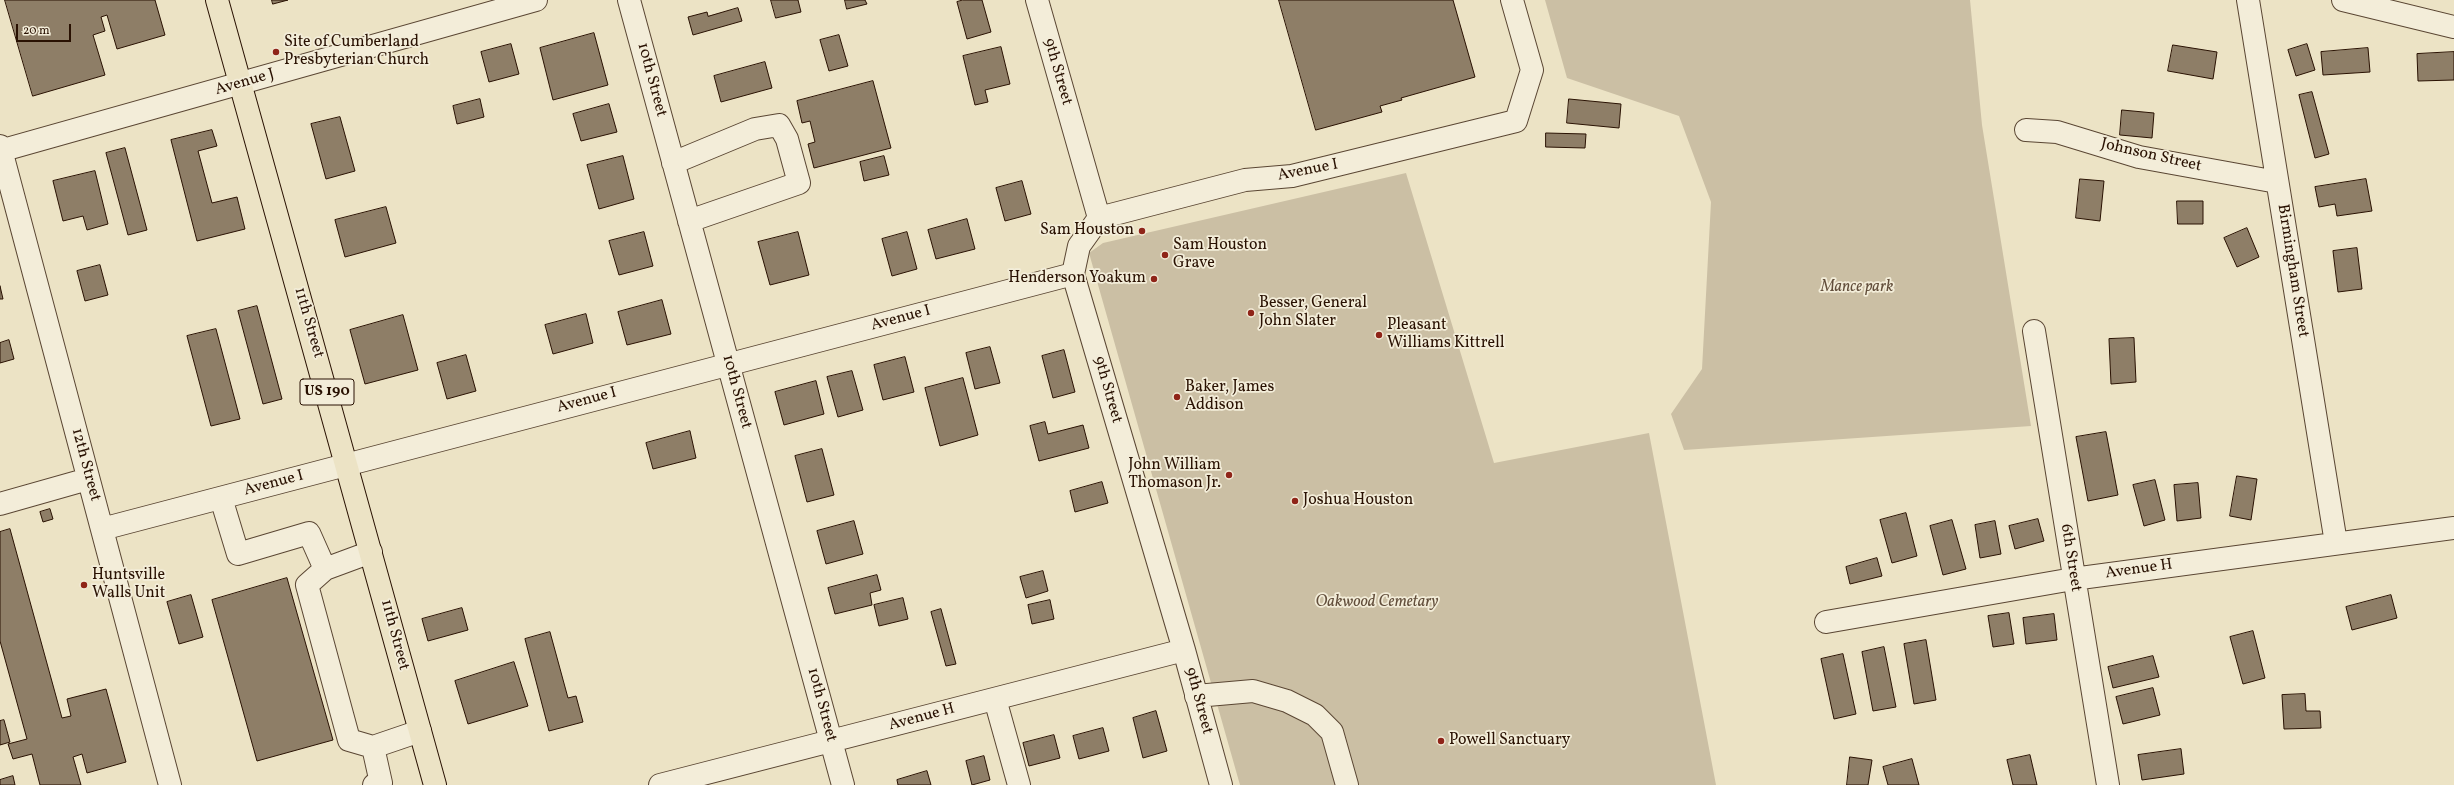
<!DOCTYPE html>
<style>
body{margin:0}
#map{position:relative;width:2454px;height:785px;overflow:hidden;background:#ece3c5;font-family:Vollkorn,serif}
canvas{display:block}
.scale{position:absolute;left:16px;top:24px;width:55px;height:18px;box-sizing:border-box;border:2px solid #291102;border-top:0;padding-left:5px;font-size:12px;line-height:14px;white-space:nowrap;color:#291102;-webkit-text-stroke:3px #f3edd9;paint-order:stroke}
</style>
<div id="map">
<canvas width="2454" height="785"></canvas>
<div class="scale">20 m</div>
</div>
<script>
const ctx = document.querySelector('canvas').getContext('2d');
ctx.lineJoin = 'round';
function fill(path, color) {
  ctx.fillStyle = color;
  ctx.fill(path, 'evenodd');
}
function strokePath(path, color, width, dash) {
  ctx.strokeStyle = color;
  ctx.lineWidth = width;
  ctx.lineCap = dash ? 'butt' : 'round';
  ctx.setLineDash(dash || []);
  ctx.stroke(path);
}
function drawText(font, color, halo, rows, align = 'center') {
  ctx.font = font + ' Vollkorn,serif';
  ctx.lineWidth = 3.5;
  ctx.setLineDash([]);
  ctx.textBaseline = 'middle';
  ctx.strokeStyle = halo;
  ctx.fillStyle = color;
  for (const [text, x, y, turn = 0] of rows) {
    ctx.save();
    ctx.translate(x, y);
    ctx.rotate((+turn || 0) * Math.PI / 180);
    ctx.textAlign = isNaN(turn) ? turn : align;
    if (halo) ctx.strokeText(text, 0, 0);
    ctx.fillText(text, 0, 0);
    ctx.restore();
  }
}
const green = new Path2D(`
 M1545,0h425l12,125 49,301 -347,24 -13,-36 31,-45 9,-167 -32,-86 -112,-38z
 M1406,173l88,290 155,-30 67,352h-476l-151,-532 14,-10z`);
const building = new Path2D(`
 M5,0h150l10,35 -48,14 -10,-34 -6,2 4,14 -12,4 12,40 -72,21z
 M272,0h16l-15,4z
 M771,0h27l3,12 -25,6z
 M845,0h20l2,4 -20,5z
 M963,0h19l9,32 -24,7 -10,-37z
 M1279,0h174l22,77 -74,21 1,2 -22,6 2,6 -66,18z
 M738,8l4,13 -49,14 -5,-18 19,-5 1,4z
 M594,33l14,52 -55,15 -13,-52z
 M839,35l9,31 -19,5 -9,-31z
 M511,44l8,30 -30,8 -8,-30z
 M2307,44l8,26 -19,6 -8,-26z
 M2173,45l44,7 -4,27 -45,-8z
 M1001,47l9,37 -25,6 3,12 -13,3 -12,-49z
 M2368,48l2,24 -47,3 -2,-23z
 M2454,52v28l-36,1 -1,-27z
 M765,62l7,26 -51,14 -7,-26z
 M873,81l18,67 -77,20 -6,-24 7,-2 -5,-21 -8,2 -5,-22z
 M2312,92l17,62 -14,4 -16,-63z
 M480,99l4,18 -27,7 -4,-18z
 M1569,99l52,5 -2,24 -52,-5z
 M609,104l8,28 -36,9 -8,-27z
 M2122,110l32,3 -2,25 -32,-3z
 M340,117l15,54 -29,8 -15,-55z
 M212,130l5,16 -19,5 14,52 25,-6 8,32 -48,12 -26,-101z
 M1546,133l40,1 -1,14 -39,-1z
 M125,148l22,82 -19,5 -22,-82z
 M623,156l11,43 -35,10 -12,-44z
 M884,156l5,19 -25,6 -4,-19z
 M95,171l13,53 -21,6 -4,-14 -20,5 -10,-40z
 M2080,179l24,2 -4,40 -24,-3z
 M2366,179l6,32 -35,5 -2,-12 -16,3 -4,-20z
 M1022,181l9,33 -26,7 -9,-33z
 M2177,201h26v23h-25z
 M386,207l10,36 -51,14 -10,-37z
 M967,219l8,30 -39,10 -8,-29z
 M2247,228l12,29 -22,10 -13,-29z
 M644,232l9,34 -34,9 -10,-34z
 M798,232l11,43 -39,10 -12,-43z
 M907,232l10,37 -25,7 -10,-37z
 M2357,248l5,41 -24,3 -5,-41z
 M100,265l8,30 -23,6 -8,-30z
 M0,286l3,13h-3z
 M662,300l9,34 -44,11 -9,-33z
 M257,306l25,93 -19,5 -25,-93z
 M586,314l7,29 -40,11 -8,-29z
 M403,315l15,55 -53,14 -15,-54z
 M216,329l24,90 -29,7 -24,-90z
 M2134,338l2,44 -25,2 -2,-45z
 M9,340l5,19 -14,4v-20z
 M990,347l10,36 -25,6 -9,-36z
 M1064,350l11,42 -22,6 -11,-42z
 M466,355l10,36 -29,8 -10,-36z
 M905,357l9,35 -31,8 -9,-35z
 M852,371l11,39 -25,7 -11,-40z
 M963,378l15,57 -38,11 -15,-58z
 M816,381l8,33 -40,11 -9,-33z
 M1045,422l3,12 35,-9 6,23 -50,13 -9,-35z
 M690,431l6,27 -43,11 -7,-26z
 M2106,432l12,63 -30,6 -12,-64z
 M822,449l12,46 -27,7 -12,-46z
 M2237,476l20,3 -6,41 -21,-4z
 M2155,480l10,40 -21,6 -11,-41z
 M1102,482l6,21 -33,9 -5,-21z
 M2198,483l3,35 -24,3 -3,-36z
 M50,509l3,10 -10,3 -3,-10z
 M1906,513l11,43 -25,7 -12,-43z
 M2038,519l6,22 -29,8 -6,-23z
 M1952,520l14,49 -23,6 -13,-49z
 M854,521l9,33 -37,10 -9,-33z
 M1995,521l6,33 -21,4 -5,-33z
 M10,529l52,189 9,-2 -4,-17 39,-10 20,73 -39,11 -5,-19 -9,3 8,28h-41l-8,-31 -19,5 -5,-15 19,-5 -27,-98v-109z
 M1877,558l5,18 -32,8 -4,-17z
 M1043,571l5,20 -22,7 -6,-21z
 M877,575l4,15 -11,3 2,12 -37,9 -7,-26z
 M287,578l46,162 -76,21 -45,-161z
 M191,595l12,42 -24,7 -12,-42z
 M2391,595l6,23 -45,12 -6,-23z
 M903,598l5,21 -29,7 -5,-21z
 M1050,600l4,19 -22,5 -4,-19z
 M462,608l6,22 -40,11 -6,-22z
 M941,609l15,55 -10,2 -15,-54z
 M2009,613l5,31 -21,3 -5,-31z
 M2054,614l3,26 -31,4 -3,-26z
 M2253,631l12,47 -22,6 -13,-47z
 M550,632l18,66 8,-2 7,26 -34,9 -24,-92z
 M1926,640l10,60 -22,4 -10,-60z
 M1884,647l12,60 -23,4 -11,-59z
 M1843,654l13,60 -22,5 -13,-60z
 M2153,656l6,21 -46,11 -5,-21z
 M514,662l14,44 -60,18 -13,-43z
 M2153,688l7,27 -37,9 -7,-27z
 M2305,694l1,17h14l1,17 -37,1 -2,-34z
 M1156,711l11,40 -24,7 -10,-40z
 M4,720l6,22 -10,3v-24z
 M1103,728l6,23 -30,8 -6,-23z
 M1054,735l6,23 -31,8 -6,-23z
 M2181,749l3,25 -42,6 -4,-25z
 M2030,755l7,30h-24l-6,-25z
 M984,756l6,24 -18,5 -6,-24z
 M1850,757l22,3 -4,25h-21z
 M1912,759l7,26h-31l-5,-18z
 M927,771l4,14h-33l-1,-5z
 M13,776l2,9h-15v-5z`);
const minor = new Path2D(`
 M629,0l214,785
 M1037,0l62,218 -20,28 -6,28 111,376 37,135
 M2248,0l88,543
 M2343,0l111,27
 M2026,130l31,2 82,25 138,25
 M0,146l170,639
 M0,151l536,-151
 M673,163l82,-34 24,-4 8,14 12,44 -110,38
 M1099,218l146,-38 47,-4 224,-55 16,-51 -20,-70
 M2034,331l74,454
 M221,498l17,56 71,-21 16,36 46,-17
 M0,504l88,-25
 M102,529l971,-255
 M325,569l-18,16 42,155 24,7
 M1826,622l247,-43 381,-51
 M1196,696l57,-5 34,10 28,14 17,17 15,53
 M995,699l24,86
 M374,785l7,-2 -8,-36 47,-16
 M660,785l524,-135`);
const major = new Path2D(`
 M217,0l218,785`);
const markers = [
 [276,52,4,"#8f2418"],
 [1142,231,4,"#8f2418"],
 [1165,255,4,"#8f2418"],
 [1154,279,4,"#8f2418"],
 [1251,313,4,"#8f2418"],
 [1379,335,4,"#8f2418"],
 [1177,397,4,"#8f2418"],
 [1229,475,4,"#8f2418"],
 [1295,501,4,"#8f2418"],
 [84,585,4,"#8f2418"],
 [1441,741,4,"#8f2418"]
];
const shields = [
 [327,392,54]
];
const shieldNames = [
 ["US 190",327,392]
];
const poiNames = [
 ["Site of Cumberland",284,43],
 ["Presbyterian Church",284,61],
 ["Sam Houston",1134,231,"right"],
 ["Sam Houston",1173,246],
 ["Grave",1173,264],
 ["Henderson Yoakum",1146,279,"right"],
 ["Besser, General",1259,304],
 ["John Slater",1259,322],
 ["Pleasant",1387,326],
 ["Williams Kittrell",1387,344],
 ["Baker, James",1185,388],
 ["Addison",1185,406],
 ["John William",1221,466,"right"],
 ["Thomason Jr.",1221,484,"right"],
 ["Joshua Houston",1303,501],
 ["Huntsville",92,576],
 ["Walls Unit",92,594],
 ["Powell Sanctuary",1449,741]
];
const streetNames = [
 ["9th Street",1057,72,74],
 ["10th Street",651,80,75],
 ["Avenue J",245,83,-16],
 ["Johnson Street",2151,156,13],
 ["Avenue I",1308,171,-11],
 ["Birmingham Street",2292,271,81],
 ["Avenue I",901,319,-15],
 ["11th Street",308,323,74],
 ["9th Street",1107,390,74],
 ["10th Street",736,392,75],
 ["Avenue I",587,401,-15],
 ["12th Street",85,465,75],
 ["Avenue I",274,484,-15],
 ["6th Street",2070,558,81],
 ["Avenue H",2139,570,-8],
 ["11th Street",394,635,75],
 ["9th Street",1198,701,75],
 ["10th Street",821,705,75],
 ["Avenue H",922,718,-15]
];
const parkNames = [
 ["Mance park",1857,288],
 ["Oakwood Cemetary",1377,603]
];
fill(green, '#cbbfa4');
fill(building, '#8e7e67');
strokePath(building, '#291102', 1);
strokePath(minor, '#5a4633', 24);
strokePath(major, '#291102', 24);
strokePath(minor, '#f3edd9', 22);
strokePath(major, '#ece3c5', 22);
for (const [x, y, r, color] of markers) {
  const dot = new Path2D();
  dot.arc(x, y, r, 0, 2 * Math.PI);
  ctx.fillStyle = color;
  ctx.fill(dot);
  strokePath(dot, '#f3edd9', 1.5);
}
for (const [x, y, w] of shields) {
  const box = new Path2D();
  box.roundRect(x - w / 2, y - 13, w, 26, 3);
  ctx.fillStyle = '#f3edd9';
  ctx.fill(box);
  strokePath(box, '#291102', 1);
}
drawText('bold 15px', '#291102', null, shieldNames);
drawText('16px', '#291102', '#f3edd9', poiNames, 'left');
drawText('16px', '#291102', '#f3edd9', streetNames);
drawText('italic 16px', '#624e3b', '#f3edd9', parkNames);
</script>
